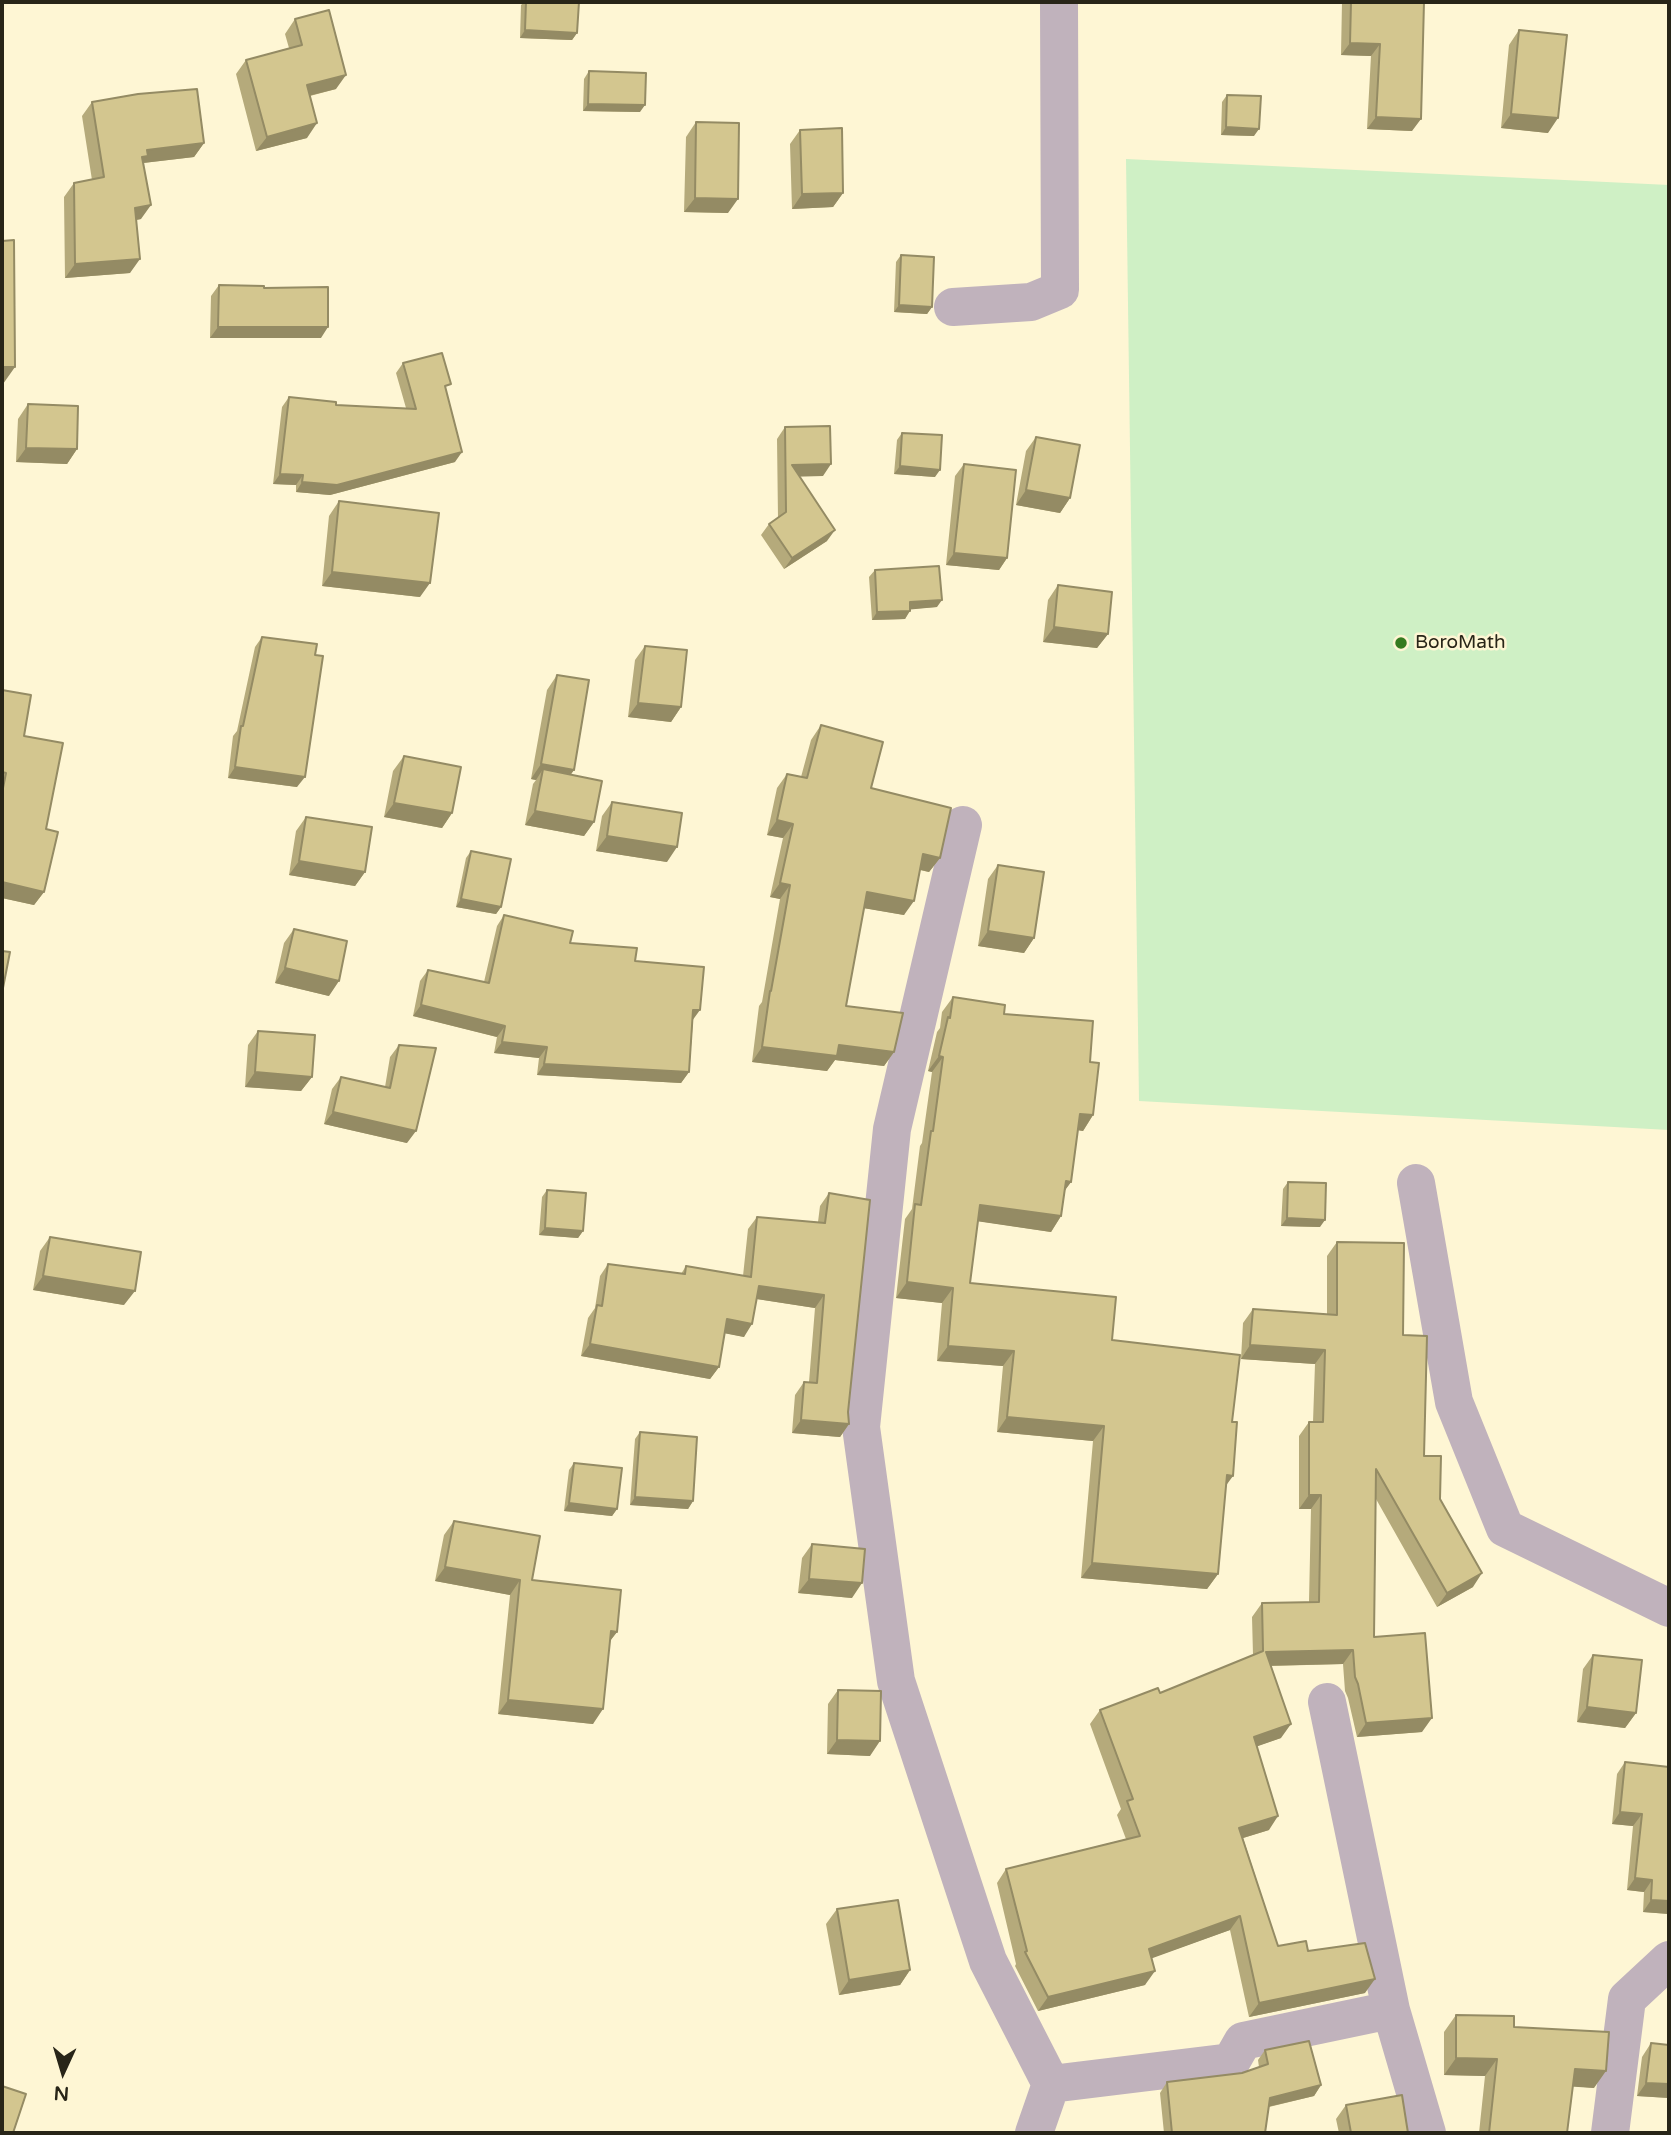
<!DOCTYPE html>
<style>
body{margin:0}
#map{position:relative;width:1671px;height:2135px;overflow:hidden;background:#fef6d4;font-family:"Varela Round",sans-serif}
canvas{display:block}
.frame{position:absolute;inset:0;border:4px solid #282518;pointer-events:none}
.north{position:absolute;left:28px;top:2037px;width:70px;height:70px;-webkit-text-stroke:5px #fef6d4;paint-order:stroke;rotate:184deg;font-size:19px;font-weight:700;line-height:28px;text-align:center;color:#282518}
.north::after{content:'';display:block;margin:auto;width:24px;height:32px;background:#282518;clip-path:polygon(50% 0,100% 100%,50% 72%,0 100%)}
</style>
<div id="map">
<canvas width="1671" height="2135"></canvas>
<div class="frame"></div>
<div class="north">N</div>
</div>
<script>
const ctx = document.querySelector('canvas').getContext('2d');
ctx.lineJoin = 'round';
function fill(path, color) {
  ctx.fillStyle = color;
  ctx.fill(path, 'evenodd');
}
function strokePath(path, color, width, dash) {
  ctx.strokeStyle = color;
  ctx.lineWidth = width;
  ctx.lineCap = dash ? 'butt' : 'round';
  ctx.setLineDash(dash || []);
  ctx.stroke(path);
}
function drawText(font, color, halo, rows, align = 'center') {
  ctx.font = font + ' "Varela Round",sans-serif';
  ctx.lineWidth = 5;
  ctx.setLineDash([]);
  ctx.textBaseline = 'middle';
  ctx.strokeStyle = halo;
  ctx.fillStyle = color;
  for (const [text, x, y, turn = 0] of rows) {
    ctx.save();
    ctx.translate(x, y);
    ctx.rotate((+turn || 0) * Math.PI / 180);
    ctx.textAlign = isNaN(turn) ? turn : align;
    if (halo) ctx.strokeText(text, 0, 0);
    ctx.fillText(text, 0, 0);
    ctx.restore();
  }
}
const green = new Path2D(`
 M1126,159l543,26v945l-530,-29z`);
const minor = new Path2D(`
 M953,307l78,-5 29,-12 -1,-288
 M963,825l-71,304 -31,298 35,254 92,280 63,123
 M1416,1183l38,219 51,126 164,80
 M1327,1702l64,308 36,123
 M1034,2133l17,-49 180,-22 12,-21 148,-31
 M1610,2133l17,-134 42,-39`);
const wall = new Path2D(`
 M524,2h55l-2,31 -5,7 -52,-2 1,-33z
 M1342,2h82l-12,129 -45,-2 4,-73 -30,-1z
 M295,19l41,70 -26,7 -3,42 -51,13 -20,-77 10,-14 43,-12 -4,-14z
 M1519,30l29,103 -47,-5 8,-83z
 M589,71l51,41 -57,-1 1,-32z
 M1227,95l27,41 -33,-1 1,-33z
 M92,102l112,41 -10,14 -51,6 -2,56 -5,1 -6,53 -65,5 -1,-81 10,-14 18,-3 -10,-64z
 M696,122l32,91 -44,-1 2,-75z
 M800,130l43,63 -10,14 -41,2 -2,-65z
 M901,255l31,52 -5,7 -33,-2 2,-50z
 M219,285l45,3 57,50h-111l1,-42z
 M403,363l43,28 9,71 -125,33 -34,-3v-7l-23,-1 9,-77 7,-10 47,8 70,3 -10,-35z
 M28,404l49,45 -10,15 -51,-2 2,-43z
 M785,427l38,49h-24l28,65 -43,28 -23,-34 8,-11 9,-6 -1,-79z
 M902,433l33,44 -41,-3 3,-34z
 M1036,437l34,61 -10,15 -44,-8 10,-54z
 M964,464l43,94 -8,12 -53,-5 9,-89z
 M339,501l81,96 -98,-11 7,-70z
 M875,570l62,37 -27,2 -5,10 -33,1 -3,-43z
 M1058,585l50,49 -11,14 -54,-6 5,-42z
 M262,637l53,18 -18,132 -69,-9 5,-42 4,-5 18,-84z
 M645,646l36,61 -10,15 -43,-5 7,-57z
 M557,675l17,95 -4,5 24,47 -10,14 -59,-11 8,-41 3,-4 -5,-1 16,-89z
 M2,690l22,46 20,156 -10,13 -32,-7z
 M821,725l50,63 69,70 -11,14 -9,-2 -16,45 -40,-7 -18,98 48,46 -10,14 -49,-6 -8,11 -75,-9 7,-56 3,-4 18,-103 -10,-2 13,-59 -16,-3 10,-47 10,-14 14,3 10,-37z
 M404,756l48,57 -10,15 -58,-11 9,-46z
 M612,802l55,60 -71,-11 6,-35z
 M306,817l59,55 -10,14 -66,-11 7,-44z
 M471,851l30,56 -5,7 -40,-7 10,-49z
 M998,865l36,73 -10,15 -46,-7 10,-67z
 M504,915l66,28 65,18 58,60 -4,51 -8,11 -144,-8 2,-17 -45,-5 3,-16 -84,-21 7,-35 8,-11 56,12 13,-56z
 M294,929l35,67 -54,-13 9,-40z
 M953,997l51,17 86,48 3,53 -10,16 -5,-1 -7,52 -6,8 -4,26 -10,16 -73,-11 -8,62 142,57 120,82 -14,152 -11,15 -126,-11 12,-137 -96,-9 6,-66 -66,-5 5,-58 -46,-5 9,-79 7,-10 8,-63 2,-3 10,-71 -4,-1 9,-39 3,-4 2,-16z
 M258,1031l54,46 -11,14 -56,-4 3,-42z
 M399,1045l8,98 -83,-19 8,-35 9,-12 44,10 5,-30z
 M1288,1182l32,45 -39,-1 2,-37z
 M547,1190l36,41 -5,7 -39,-3 3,-38z
 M829,1193l20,231 -9,13 -48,-4 3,-38 9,-13h5l6,-74 -58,-9 -13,38 -19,-4 -6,34 -9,12 -129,-23 7,-38 7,-10 5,-32 8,-12 73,10 5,-8 57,10 5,-47 9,-12 61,5 2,-16z
 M50,1237l74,68 -91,-15 7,-39z
 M1337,1242l66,93 21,121 49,131 -36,20 -61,-108 -2,138 48,95 -65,5 -9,-39 -3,-7 -2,-27 -72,2 10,72 -24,8 12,84 -26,8 35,108 30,5 57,42 -116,24 -19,-87 -79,28 -6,27 -107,26 -23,-45 1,-2 -19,-81 9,-14 120,-30 -9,-24 4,-6 -31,-85 10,-14 60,-17 93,-38 -1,-38 10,-14 47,-1 2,-93h-12v-73l10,-14h4l2,-58 -74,-5 2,-36 10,-14 74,5v-58z
 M640,1432l53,69 -5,8 -58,-4 5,-66z
 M574,1463l43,46 -5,7 -48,-5 5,-41z
 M454,1521l78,59 85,52 -7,9 -17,83 -95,-10 12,-119 -75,-14 9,-46z
 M812,1544l40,54 -54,-5 4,-35z
 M1593,1655l43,58 -11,15 -48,-6 6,-53z
 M838,1690l32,66 -43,-2 1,-50z
 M1625,1762l44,5v147l-26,-2 1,-20 -17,-2 6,-64 -21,-2 5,-50z
 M837,1909l73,61 -10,15 -61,10 -13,-71z
 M1456,2015l58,12 80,61 -21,-2 -6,47h-88l6,-57 -41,-1v-43z
 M1651,2043l18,2v53l-32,-2 5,-39z
 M1265,2050l56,35 -7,11 -45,11 -4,26h-101l-4,-40 7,-11 75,-9 17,-6 -1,-7z
 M1346,2105l62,28h-69l-3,-14z`);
const shadedWall = new Path2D(`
 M525,30l52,3 -5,7 -52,-2z
 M1350,43l30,1 -9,12 -30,-1z
 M346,75l-10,14 -40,10 11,-14z
 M588,104l57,1 -5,7 -57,-1z
 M1511,114l47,4 -10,15 -47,-5z
 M1376,117l45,2 -9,12 -45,-2z
 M317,123l-10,15 -51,13 11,-14z
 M1226,127l33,2 -5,7 -33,-1z
 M204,143l-10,14 -51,6 -11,8 15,-21z
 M843,193l-10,14 -41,2 10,-15z
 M695,198l43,1 -10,14 -44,-1z
 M151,205l-10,14 -16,3 10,-14z
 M140,259l-10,14 -65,5 10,-14z
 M899,305l33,2 -5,7 -33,-2z
 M218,327h110l-7,11h-111z
 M2,367h13l-12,17h-1z
 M26,448l51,1 -10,15 -51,-2z
 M462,452l-7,10 -125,33 -34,-3 6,-10z
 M831,464l-8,12 -37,1 6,-12z
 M900,466l40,4 -5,7 -41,-3z
 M280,474l23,1 -7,10 -23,-1z
 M1026,490l44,8 -10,15 -44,-8z
 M835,530l-8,11 -43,28 8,-11z
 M954,553l53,5 -8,12 -53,-5z
 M332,572l98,11 -10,14 -98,-11z
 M942,600l-5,7 -32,3 5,-8z
 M910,611l-5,8 -33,1 5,-8z
 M1054,627l54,7 -11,14 -54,-6z
 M638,703l43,4 -10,15 -43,-5z
 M541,764l33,6 -10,14 -21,-15 -7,11 -5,-1z
 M235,767l70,10 -8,10 -69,-9z
 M394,803l58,10 -10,15 -58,-11z
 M535,811l59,11 -10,14 -59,-11z
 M777,820l16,4 -10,14 -16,-3z
 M607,836l70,11 -10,15 -71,-11z
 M923,854l17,4 -11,14 -16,-4z
 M299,861l66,11 -10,14 -66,-11z
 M2,882l42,10 -10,13 -32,-7z
 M780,883l10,2 -10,14 -10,-2z
 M867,892l47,9 -10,14 -47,-8z
 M461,899l40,8 -5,7 -40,-7z
 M988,931l46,7 -10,15 -46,-7z
 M285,968l54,13 -10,15 -54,-13z
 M421,1005l84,21 -8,11 -84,-21z
 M693,1010h7l-8,11z
 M502,1042l45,5 -8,11 -45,-5z
 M839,1045l55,7 -10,14 -49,-6 -8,11 -75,-9 10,-15z
 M939,1056l4,1 -11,15 -4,-1z
 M544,1064l145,8 -8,11 -144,-8z
 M255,1072l57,5 -11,14 -56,-4z
 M333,1112l83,19 -9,12 -83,-19z
 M1080,1114l13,1 -10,16 -13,-2z
 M1066,1181l5,1 -11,15z
 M980,1205l81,11 -10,16 -82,-12z
 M1287,1218l38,2 -5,7 -39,-1z
 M545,1228l38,3 -5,7 -39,-3z
 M43,1276l92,15 -11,14 -91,-15z
 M907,1282l46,6 -11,15 -46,-5z
 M759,1286l65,9 -9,13 -65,-10z
 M727,1319l25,5 -8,13 -26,-5z
 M590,1344l129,23 -9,12 -129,-23z
 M1250,1345l75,5 -10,14 -74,-5z
 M948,1346l66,5 -11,15 -66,-5z
 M1007,1417l97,9 -11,15 -96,-9z
 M801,1420l48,4 -9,13 -48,-4z
 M1227,1475l6,1 -11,15z
 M1309,1495h12l-10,14h-12z
 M635,1497l58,4 -5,8 -58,-4z
 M569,1503l48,6 -5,7 -48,-5z
 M1092,1563l126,11 -11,15 -126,-11z
 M445,1567l75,13 -10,15 -75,-14z
 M1482,1573l-9,14 -36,20 10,-14z
 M809,1579l53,4 -10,15 -54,-5z
 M611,1631l6,1 -11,14z
 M1353,1650l-10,14 -86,2 9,-14z
 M508,1700l95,9 -10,15 -95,-10z
 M1587,1707l49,6 -11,15 -48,-6z
 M1432,1718l-10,14 -65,5 9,-14z
 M1291,1724l-10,14 -37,13 10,-14z
 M837,1740l43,1 -10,15 -43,-2z
 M1620,1812l22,2 -9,12 -21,-2z
 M1278,1816l-9,14 -39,12 9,-14z
 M1635,1878l17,2 -8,12 -17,-2z
 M1651,1900l18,1v13l-26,-2z
 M1240,1916l-10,14 -91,33 10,-14z
 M910,1970l-10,15 -61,10 10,-15z
 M1155,1971l-10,14 -107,26 10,-14z
 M1375,1979l-10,14 -116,24 10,-14z
 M1456,2058l41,1 -12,17 -41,-1z
 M1575,2069l31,2 -12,17 -31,-2z
 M1646,2083l23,1v14l-32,-2z
 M1321,2085l-7,11 -51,12 7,-10z`);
const building = new Path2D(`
 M526,2h53l-2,31 -52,-3z
 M1351,2h73l-3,117 -45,-2 4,-73 -30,-1z
 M329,10l17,65 -39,10 10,38 -50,14 -21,-77 56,-15 -7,-26z
 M1519,30l48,5 -9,83 -47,-4z
 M589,71l57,2 -1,32 -57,-1z
 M197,89l7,54 -57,7 1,6 -6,1 9,48 -16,3 5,51 -65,5 -1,-81 30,-6 -12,-75 46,-8z
 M1227,95l34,1 -2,33 -33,-2z
 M696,122l43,1 -1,76 -43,-1z
 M842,128l1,65 -41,1 -2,-64z
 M14,240l1,127h-13v-126z
 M901,255l33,2 -2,50 -33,-2z
 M219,285l45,1v2l64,-1v40h-110z
 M442,353l9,31 -6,2 17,66 -125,33 -35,-3 1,-7 -23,-1 9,-77 47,5v3l80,4 -13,-46z
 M28,404l50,2 -1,43 -51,-1z
 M830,426l1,38 -39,1 43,65 -43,28 -23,-34 17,-12 -1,-85z
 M902,433l40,2 -2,35 -40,-4z
 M1036,437l44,8 -10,53 -44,-8z
 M964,464l52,6 -9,88 -53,-5z
 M339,501l100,12 -9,70 -98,-11z
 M939,566l3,34 -32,2v9l-33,1 -2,-42z
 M1058,585l54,7 -4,42 -54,-7z
 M262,637l55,7 -2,11 8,1 -18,121 -70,-10 6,-41h2z
 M645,646l42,4 -6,57 -43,-4z
 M557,675l32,5 -15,90 -33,-6z
 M2,690l29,5 -7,41 39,7 -17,86 12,3 -14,60 -42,-10v-89l4,-20 -4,-1z
 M821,725l62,17 -12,46 80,20 -11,50 -17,-4 -9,47 -47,-9 -21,114 57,7 -9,39 -55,-7 -2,11 -75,-9 8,-56h1l19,-106 -10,-2 13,-59 -16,-4 10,-46 20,4z
 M404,756l57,11 -9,46 -58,-10z
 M543,769l59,12 -8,41 -59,-11z
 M612,802l70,11 -5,34 -70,-11z
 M306,817l66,10 -7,45 -66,-11z
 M471,851l40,8 -10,48 -40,-8z
 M998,865l46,7 -10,66 -46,-7z
 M504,915l69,16 -3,12 67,5 -2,13 69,6 -4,43h-7l-4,62 -145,-8 3,-17 -45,-5 3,-16 -84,-21 7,-35 61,13z
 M294,929l53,12 -8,40 -54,-13z
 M2,951l8,1 -8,41z
 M953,997l52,8 -1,9 89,7 -3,41 9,1 -6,52 -13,-1 -9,68 -5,-1 -5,35 -81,-11 -10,78 146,14 -4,43 128,15 -8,67h5l-4,54 -6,-1 -9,99 -126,-11 12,-137 -97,-9 7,-66 -66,-5 5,-58 -46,-6 8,-78 6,1 10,-74h2l10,-74 -4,-1 9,-39 2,1z
 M258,1031l57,4 -3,42 -57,-5z
 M399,1045l37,3 -20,83 -83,-19 8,-35 49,11z
 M1288,1182l38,1 -1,37 -38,-2z
 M547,1190l39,3 -3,38 -38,-3z
 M829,1193l41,7 -22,212 1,12 -48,-4 3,-38 13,1 7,-88 -65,-9 -7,38 -25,-5 -8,48 -129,-23 7,-39 5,1 6,-42 77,10 1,-8 65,11 6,-60 68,6z
 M50,1237l91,15 -6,39 -92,-15z
 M1337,1242l67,1 -1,92 24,1 -3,120h17l-1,43 42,74 -35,20 -71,-124 -2,168 51,-4 7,85 -66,5 -8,-39 -3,-7 -2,-27 -87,2 25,72 -37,13 24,79 -39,12 39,118 28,-5 2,10 57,-8 10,36 -116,24 -19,-87 -91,33 6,22 -107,26 -23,-45 2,-1 -21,-82 134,-33 -13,-35 6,-2 -33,-89 58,-22 2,5 103,-42 -1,-48 57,-1 2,-107h-12v-73h14l2,-72 -75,-5 3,-36 84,6z
 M640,1432l57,5 -4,64 -58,-4z
 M574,1463l48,5 -5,41 -48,-6z
 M454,1521l86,15 -8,44 89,10 -4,42 -6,-1 -8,78 -95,-9 12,-120 -75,-13z
 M812,1544l53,5 -3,34 -53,-4z
 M1593,1655l49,5 -6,53 -49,-6z
 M838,1690l43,1 -1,50 -43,-1z
 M1625,1762l44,5v134l-18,-1 1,-20 -17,-2 7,-64 -22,-2z
 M898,1900l12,70 -61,10 -12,-71z
 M1456,2015l58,1v11l95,5 -3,39 -31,-2 -8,64h-78l8,-74 -41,-1z
 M1309,2041l12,44 -51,13 -5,35h-93l-5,-51 75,-9 26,-9 -3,-14z
 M1651,2043l18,2v39l-23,-1z
 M2,2086l24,8 -13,39h-11z
 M1402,2095l6,38h-57l-5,-28z`);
const markers = [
 [1401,643,7,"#357b1f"]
];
const poiNames = [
 ["BoroMath",1415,643]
];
fill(green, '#cff0c5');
strokePath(minor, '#c0b2bc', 38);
fill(wall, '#b5aa7b');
fill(shadedWall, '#948b64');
fill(building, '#d3c68f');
strokePath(building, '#948b64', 2);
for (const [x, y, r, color] of markers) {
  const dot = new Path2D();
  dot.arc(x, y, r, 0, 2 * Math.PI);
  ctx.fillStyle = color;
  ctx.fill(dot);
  strokePath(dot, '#fef6d4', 2.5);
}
drawText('19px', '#282518', '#fef6d4', poiNames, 'left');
</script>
